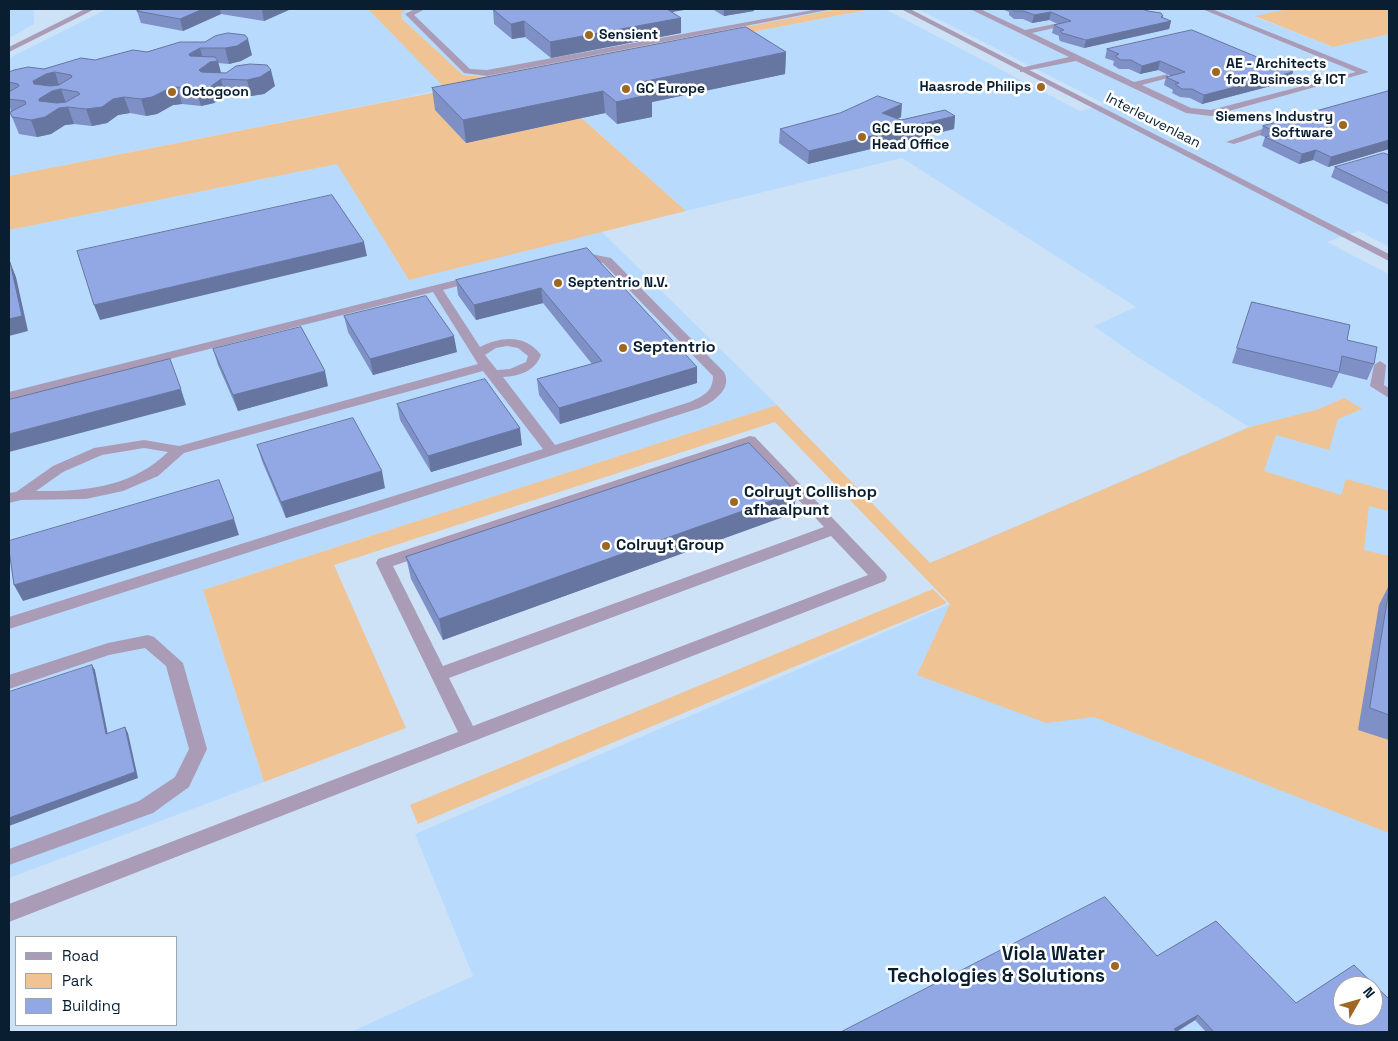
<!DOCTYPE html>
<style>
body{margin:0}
#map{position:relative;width:1398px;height:1041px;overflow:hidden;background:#cde2f7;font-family:"Space Grotesk",sans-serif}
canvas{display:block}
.frame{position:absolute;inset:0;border:10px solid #091f31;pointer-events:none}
.legend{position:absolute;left:15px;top:936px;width:162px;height:90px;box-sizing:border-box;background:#fff;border:1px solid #9da5ad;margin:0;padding:6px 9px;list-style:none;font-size:15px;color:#091f31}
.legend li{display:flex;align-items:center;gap:10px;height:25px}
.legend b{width:25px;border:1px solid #9da5ad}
.north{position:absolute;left:1333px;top:976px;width:50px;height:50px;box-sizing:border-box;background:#fff;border:1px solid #9da5ad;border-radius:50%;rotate:52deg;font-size:14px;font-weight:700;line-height:20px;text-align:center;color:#091f31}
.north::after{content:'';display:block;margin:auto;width:18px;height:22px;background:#9e6722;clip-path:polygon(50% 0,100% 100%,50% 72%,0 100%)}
</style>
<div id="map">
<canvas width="1398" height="1041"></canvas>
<div class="frame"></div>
<ul class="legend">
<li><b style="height:6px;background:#aa9cb7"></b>Road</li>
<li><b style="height:14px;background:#f0c394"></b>Park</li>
<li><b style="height:14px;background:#92a8e5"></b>Building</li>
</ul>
<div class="north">N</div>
</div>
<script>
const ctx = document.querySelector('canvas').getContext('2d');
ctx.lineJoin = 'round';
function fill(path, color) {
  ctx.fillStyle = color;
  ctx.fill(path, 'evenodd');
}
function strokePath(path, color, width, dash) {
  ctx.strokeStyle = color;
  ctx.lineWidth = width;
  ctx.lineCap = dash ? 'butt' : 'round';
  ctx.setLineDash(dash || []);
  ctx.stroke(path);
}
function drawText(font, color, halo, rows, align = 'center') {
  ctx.font = font + ' "Space Grotesk",sans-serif';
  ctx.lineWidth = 5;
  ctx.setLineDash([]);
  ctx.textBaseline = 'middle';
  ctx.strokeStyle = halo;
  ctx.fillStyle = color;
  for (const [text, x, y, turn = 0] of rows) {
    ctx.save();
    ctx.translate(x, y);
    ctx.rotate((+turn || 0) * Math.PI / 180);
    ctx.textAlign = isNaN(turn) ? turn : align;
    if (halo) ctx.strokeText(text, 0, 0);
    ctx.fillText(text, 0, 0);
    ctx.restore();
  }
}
const built = new Path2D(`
 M9,9l25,1v14l-25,14z
 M107,9h277l75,76 -55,13 -395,78v-118z
 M408,9h430l-354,68 -21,-2 -61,-56 -1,-6z
 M872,9h13l195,102 25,-7 -187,-95h370l-32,8 77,30 56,-13v213l-30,-16 -32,11 62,32v758h-1038l122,-56 -58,-142 535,-230 -20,-41 319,-136 -110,-69 -45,-32 42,-19 -234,-149 -216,53 -154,-137zM1343,986h30v30h-30z
 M337,164l264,67 176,174 -574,185 61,192 -255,96v-648z`);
const green = new Path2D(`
 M368,9h40l-7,4 1,6 61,56 21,2 354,-68h34l-340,65 154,137 -277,69 -72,-116 -328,66v-54l438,-86z
 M1288,9h101v25l-56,13 -78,-31z
 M1344,398l18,11 -24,10 -9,31 -53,-15 -12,36 77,24 5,-16 43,12v20l-20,-5 -5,44 25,6v277l-295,-116 -48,6 -129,-48 33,-71 -175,-182 -441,143 72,163 -142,54 -61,-192 574,-185 153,158 320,-136 69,-18z
 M933,589l14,14 -529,221 -8,-19z`);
const lane = new Path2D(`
 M415,9h10l-11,6 56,54 17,1 331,-61h15l-346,67 -23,-3 -59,-59z
 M970,9h10l45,21 34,-7v4l-27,6 102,49 34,-8v4l-26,7 49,23 20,2 145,-38 -154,-63h10l157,63 -158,44 -25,-3 -110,-52 -56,11v-4l49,-11z
 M1279,123l5,3 -2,2 -48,16 -8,-2z
 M576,251l35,7 113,114c9,17 -11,30 -24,36l-691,221v-12l534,-168 -60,-78 -299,82 -26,23 -35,15 -37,8 -65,1 -12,3v-10l7,-1 37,-26 41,-18 50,-8 35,6 299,-82 -45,-72 -424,108v-8l467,-117 6,3 -2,2 -37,10 37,57c21,-11 46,-13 61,8 -6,16 -21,21 -38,22l52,68 135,-43c13,-6 23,-10 23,-26l-110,-113 -31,-7v-4zM507,346l11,2 10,8 -2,6 -16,7 -13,1 -12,-15 11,-7zM144,448l24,4c-36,35 -84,40 -132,39l27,-19 39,-17z
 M1380,361l6,4 -2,20 5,3v10l-19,-12 4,-21z
 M750,436l5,1 130,136 2,4 -2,4 -876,341v-18l449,-172 -82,-169 2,-4zM747,445l77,82 -381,139 -50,-100zM831,536l37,39 -395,151 -24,-48z
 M148,635l6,2 29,26 24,86 -18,38 -36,26 -144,52v-16l130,-48 36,-24 14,-28 -23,-83 -21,-18 -36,7 -100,34v-14l99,-32z`);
const street = new Path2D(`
 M85,9h10l-86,43v-5z
 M901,9h9l479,245v7z`);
const wall = new Path2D(`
 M142,9h149l-27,12 -43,-7 -38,17 -42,-8 -4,-12z
 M493,9l179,3 9,6v15l-130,25 -26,-21 -13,2 -18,-15z
 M712,9h42v2l-30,5z
 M1002,9h140l29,12 -2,8 -85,19 -24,-7 -1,-2v-3l-7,-3 2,-8 4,-1 -9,-4 -17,3 -9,-4h-9l-5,-4v-3z
 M205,42l47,13 -11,6 -12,3 -11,-1 3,10 54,13 -11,8 -13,2h-26l-11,7 -13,3 -19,-2 -9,1 -16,9 -11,2 -16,-3 -12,2 -11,8 -15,3 -18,-2 -9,1 -14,9 -14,3 -18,-3 -7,-17 -1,-6 -2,-7v-32l35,-3z
 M1107,49l183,32 -88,23 -12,-6 -10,-1 -8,-4 1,-3 -9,-5 2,-8 5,-1 -13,-6 -18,4 -11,-5h-10l-6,-4 1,-4 -9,-3z
 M786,52l-1,22 -133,28v15l-35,7 -12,-11 -139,30 -31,-33 -3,-22z
 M1389,91v58l-61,18 -15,-7 -14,4 -37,-18 3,-9 -5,-2 3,-9z
 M955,116l-1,13 -146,35 -29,-21 1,-14 121,-12 -4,2 4,1z
 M1389,155v50l-58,-28 4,-10z
 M587,248l110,135 -137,41 -21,-29 -2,-16 55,-15 -49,-61 -67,17 -18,-25 -2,-15z
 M1252,302l95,38 27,24 -7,16 -28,-7 -7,15 -100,-25z
 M344,316l113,36 -84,23 -25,-43z
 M213,349l115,37 -90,25 -20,-46z
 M397,404l125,41 -91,27 -31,-52z
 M257,445l128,43 -99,30 -24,-57z
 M796,492l-2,21 -351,127 -32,-61 -5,-22z
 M1389,585v155l-31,-10 21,-125z
 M1157,956l139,47 93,29h-183l-11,-12 -18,12h-336z`);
const shadedWall = new Path2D(`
 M203,9h17l1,5 -38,17 -3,-12z
 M262,9h29l-27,12z
 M654,9h36l-35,6z
 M724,9h30v2l-30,5z
 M1051,12l-2,8 -17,3 2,-8z
 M1163,16l-2,7 10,-2 -2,8 -85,19 2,-8z
 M681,18v15l-130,25 -1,-16z
 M524,21l1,16 -13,2 -1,-15z
 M248,39l4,16 -11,6 -12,3 -4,-16z
 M200,48l4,15 -11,7 -4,-16z
 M786,52l-1,22 -133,28v15l-35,7 -1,-22 21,-19z
 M218,61l4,16 -19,9 -4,-16 11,-8z
 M1160,61l-2,9 -18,4 2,-8z
 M271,70l4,16 -11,8 -13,2 -4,-16z
 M55,72l5,16 -8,3 9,-2 6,17 -8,2 9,-1 6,17 -9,1 -14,9 -14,3 -6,-17 2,-39 13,-7z
 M1293,72l-3,9 -88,23 2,-9z
 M221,79l4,17 -11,7 -13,3 -5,-17z
 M177,87l5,17 -9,1 -16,9 -11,2 -5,-17 27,-10z
 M603,91l2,22 -139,30 -3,-23z
 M124,97l6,16 -12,2 -11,8 -15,3 -6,-17 27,-10z
 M902,104l-1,13 -20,10 1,-14z
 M955,116l-1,13 -146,35 1,-13z
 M1389,140v9l-61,18 3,-10z
 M1316,150l-3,10 -14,4 3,-10z
 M364,242l3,14 -267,64 -6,-15z
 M10,262l6,15 12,54 -19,5z
 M541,288l2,15 -67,17 -2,-15z
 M454,336l3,16 -84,23 -3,-16z
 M697,367v16l-137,41 -1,-16z
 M325,371l3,15 -90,25 -5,-16z
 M181,389l5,16 -177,47v-18z
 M520,428l2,17 -91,27 -3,-16z
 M382,471l3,17 -99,30 -5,-16z
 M796,492l-2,21 -351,127 -4,-21z
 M234,519l5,16 -216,66 -9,-16z
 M92,665l3,5 14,70 -3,-6z
 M125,727l3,6 10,45 -129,48v-8z
 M1198,1015l-3,5 -20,12 -1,-3z`);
const building = new Path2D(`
 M142,9h61l-23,10 -43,-8z
 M493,9h174l14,9 -131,24 -26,-21 -13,3z
 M1012,9h130l6,2 13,2 2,3 -2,1 10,4 -85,19 -24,-7 -2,-2 4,-1 -10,-5 17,-4 -20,-9 -17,3 -10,-4h-9z
 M746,27l40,25 -149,31 15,11 -36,8 -13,-11 -140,29 -31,-32z
 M1192,30l101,42 -89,23 -12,-6h-10l-7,-5 4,-1 -13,-6 19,-5 -25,-11 -18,5 -11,-6h-10l-6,-4 4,-2 -12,-5z
 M228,33l17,2 3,4 -11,7 -12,2h-25l-11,6 1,2 25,1 3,4 -8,1 -11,8 2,2 25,1 10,-7 14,-2 17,1 4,5 -11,7 -13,3 -26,-1 -11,8 -14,2 -19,-2 -9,2 -16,8 -11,2 -17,-2 -11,2 -11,8 -16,2 -18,-2 -9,1 -14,9 -14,3 -19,-3 -2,-5 16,-8 -1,-3 -16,-2v-7l10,-6 -1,-2 -9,-2v-10l5,-2 14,-3 16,2 37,-11 14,2 38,-10 14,2 33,-10h25l10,-6zM55,72l16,3 1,2 -13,8 -9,1 -16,-2 -1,-3 13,-7zM61,89l17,3 2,2 -14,8 -9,1 -18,-2v-2l13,-8z
 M1389,91v49l-58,17 -15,-7 -14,4 -37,-17 14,-4 -16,-7z
 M878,96l24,8 -20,9 19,7 44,-10 10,6 -146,35 -29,-22 60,-16z
 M1384,153l5,2v38l-54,-26z
 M332,195l32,47 -270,63 -17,-54z
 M587,248l110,119 -138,41 -22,-29 65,-18 -61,-73 -67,17 -18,-25z
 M9,262h1l12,54 -13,3z
 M426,296l28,40 -84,23 -26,-43z
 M1252,302l98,23 -3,15 30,7 -3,17 -32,-8 -3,16 -102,-24z
 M301,327l24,44 -92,24 -20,-46z
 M170,359l11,30 -172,45v-34z
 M485,379l35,49 -92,28 -31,-52z
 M353,418l29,53 -101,31 -24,-57z
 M749,443l47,49 -357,127 -33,-62z
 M219,480l15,39 -220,66 -5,-35v-9z
 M1389,590v125l-19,-7z
 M92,665l14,69 19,-7 10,45 -126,46v-126z
 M1105,897l52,59 59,-35 80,82 58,-38 35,34v33h-175l-16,-17 -24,14 3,3h-336zM1343,986h30v30h-30z`);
const markers = [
 [589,35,5,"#9e6722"],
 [1216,72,5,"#9e6722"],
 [1041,87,5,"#9e6722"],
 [626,89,5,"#9e6722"],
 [172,92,5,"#9e6722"],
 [1343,125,5,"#9e6722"],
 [862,137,5,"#9e6722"],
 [558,283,5,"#9e6722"],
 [623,348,5,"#9e6722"],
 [734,502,5,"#9e6722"],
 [606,546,5,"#9e6722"],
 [1115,966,5,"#9e6722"]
];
const farPoinames = [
 ["Sensient",599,35],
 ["AE - Architects",1226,64],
 ["for Business & ICT",1226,80],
 ["Haasrode Philips",1031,87,"right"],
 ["GC Europe",636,89],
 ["Octogoon",182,92],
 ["Siemens Industry",1333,117,"right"],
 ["Software",1333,133,"right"],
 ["GC Europe",872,129],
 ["Head Office",872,145],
 ["Septentrio N.V.",568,283]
];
const farStreetnames = [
 ["Interleuvenlaan",1153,121,27]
];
const poiNames = [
 ["Septentrio",633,348],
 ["Colruyt Collishop",744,493],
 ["afhaalpunt",744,511],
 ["Colruyt Group",616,546]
];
const nearPoinames = [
 ["Viola Water",1105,955],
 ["Techologies & Solutions",1105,977]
];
fill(built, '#b8dbfd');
fill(green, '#f0c394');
fill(lane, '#aa9cb7');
fill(street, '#aa9cb7');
fill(wall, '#7e90c5');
fill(shadedWall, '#6676a0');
fill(building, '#92a8e5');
strokePath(building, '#6676a0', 1);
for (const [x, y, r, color] of markers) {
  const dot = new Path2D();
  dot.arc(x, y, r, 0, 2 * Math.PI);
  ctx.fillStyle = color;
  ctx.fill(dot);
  strokePath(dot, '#fff', 2);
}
drawText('bold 14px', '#091f31', '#fff', farPoinames, 'left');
drawText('14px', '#091f31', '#fff', farStreetnames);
drawText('bold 16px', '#091f31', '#fff', poiNames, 'left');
drawText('bold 19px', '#091f31', '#fff', nearPoinames, 'right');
</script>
